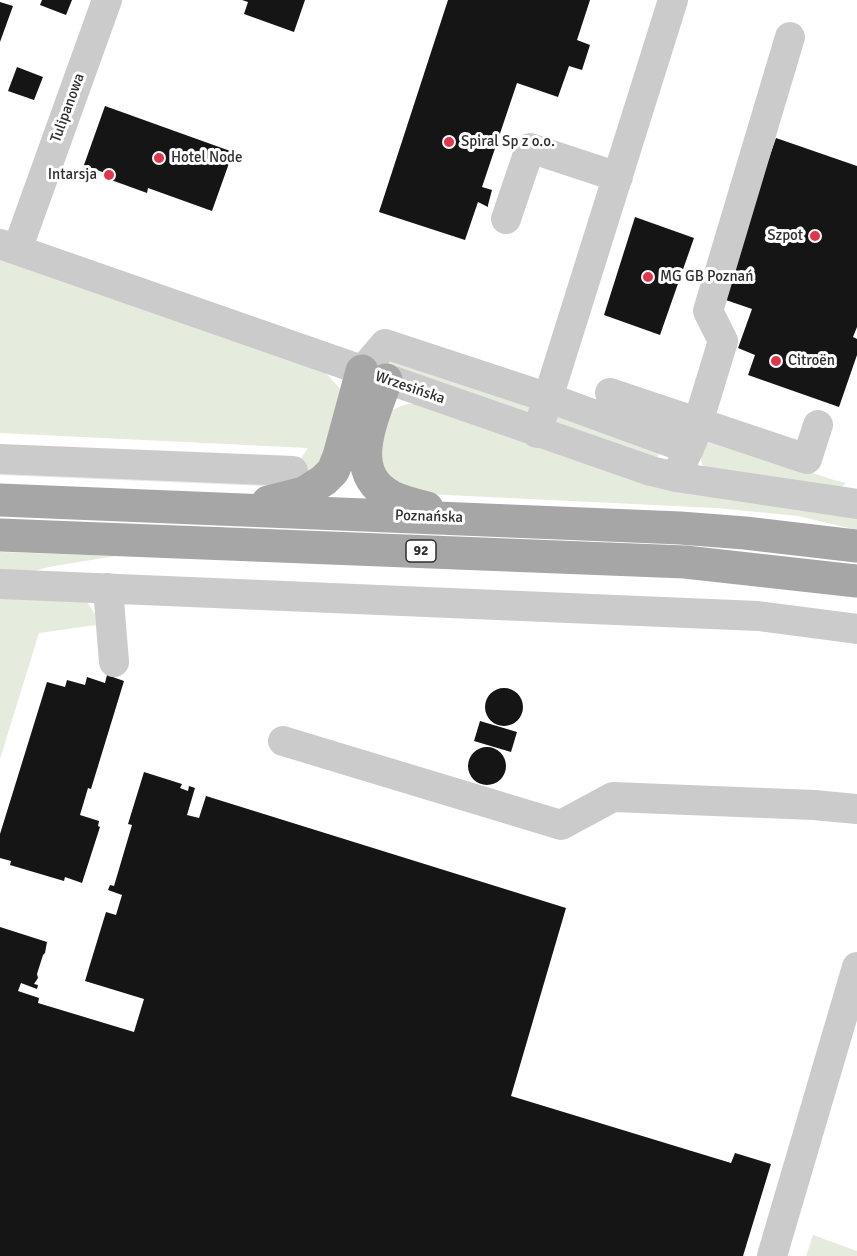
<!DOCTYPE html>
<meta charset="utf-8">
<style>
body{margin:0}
canvas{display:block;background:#fff}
</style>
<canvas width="857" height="1256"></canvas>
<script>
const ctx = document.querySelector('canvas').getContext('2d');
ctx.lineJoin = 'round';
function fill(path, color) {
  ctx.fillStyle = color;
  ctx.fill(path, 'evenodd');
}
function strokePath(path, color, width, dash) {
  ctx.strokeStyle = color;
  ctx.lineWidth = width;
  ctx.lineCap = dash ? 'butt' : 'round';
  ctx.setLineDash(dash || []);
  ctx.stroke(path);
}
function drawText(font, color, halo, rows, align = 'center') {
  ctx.font = font + ' Signika,sans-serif';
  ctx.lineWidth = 6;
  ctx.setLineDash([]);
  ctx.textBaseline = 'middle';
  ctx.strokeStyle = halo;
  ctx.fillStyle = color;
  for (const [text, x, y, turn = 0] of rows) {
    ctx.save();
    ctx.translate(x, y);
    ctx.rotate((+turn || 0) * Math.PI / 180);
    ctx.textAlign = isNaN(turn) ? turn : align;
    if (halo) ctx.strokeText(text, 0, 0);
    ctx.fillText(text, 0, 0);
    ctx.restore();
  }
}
const green = new Path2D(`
 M0,256l324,115 18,20 -19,77 -58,18 -265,-11v-6l289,7 19,-28 -308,-15z
 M386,354l140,44 6,13 -6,2 -140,-45z
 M407,404h14l436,108v18l-59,-14 -82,-8 -289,-14 -42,-14 -6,-53 8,-15z
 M556,414l103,39 -2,5 -104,-37z
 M706,438l128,42 12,3 -7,7 -127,-19 -10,-6 -2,-11z
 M0,552l115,4 -66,11 -33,9 -16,-1z
 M0,585l87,17 8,12 1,11 -57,8 -39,126z
 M813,1235l44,16v5h-51z`);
const building = new Path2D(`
 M42,0h30l-6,15 -26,-10z
 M242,0h63l-11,32 -50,-18 4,-12z
 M448,0h142l-13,40 13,5 -8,25 -13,-4 -11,31 -41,-14 -35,104 10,3 -4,15v2l-10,-5 -13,38 -86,-28z
 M0,2l13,4 -13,36z
 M17,67l26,10 -9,23 -26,-9z
 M105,106l128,46 -21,59 -64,-23 -1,5 -44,-16 2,-4 -21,-8z
 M776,138l81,28v161l-4,10 4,2v16l-18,52 -91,-32 7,-20 -17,-7 14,-39 -32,-11z
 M635,217l59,21 -34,97 -56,-20z
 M107,675l17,6 -33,108 -3,-1 -8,27 19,6 -1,5 2,1 -18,56 -17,-6 -1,4 -54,-16 1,-4 -11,-3v-24l47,-152 18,5 2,-7 18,5 2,-8 18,6z
 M485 707a19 19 0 1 1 38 0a19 19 0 1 1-38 0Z
 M480,721l37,11 -6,20 -37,-11z
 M468 766a19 19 0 1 1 38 0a19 19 0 1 1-38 0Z
 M144,772l38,12 -2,4 8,3 1,-5 6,2 -8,27 12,3 7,-22 360,112 -55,188 220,67 4,-10 36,11 -28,92h-743v-329l47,15 -2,11 -2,2 -6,19 1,4 -4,6 4,1 -1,4 -16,-6 -3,8 21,7 -1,5 96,29 10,-33 -59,-18 21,-69 10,3 6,-20 -14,-5 2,-5 4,1 18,-61 -4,-1z`);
const minor = new Path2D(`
 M506,219l24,-71 88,29
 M0,244l651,227 25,6 181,27
 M17,250l90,-250
 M362,371l23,-27 164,54 140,51
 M610,393l197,66 11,-34
 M537,433l136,-433
 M0,459l293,12
 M676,477l17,-38 30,-98 -15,-30 82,-274
 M0,584l758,32 99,13
 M108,588l6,74
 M283,741l278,84 52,-28 201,8 43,4
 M772,1256l85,-289`);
const major = new Path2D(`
 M386,380c-12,36 -42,92 6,117 11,5 23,8 35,11
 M0,500l680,28 65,5 112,13
 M268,502l36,-9 20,-13 9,-9 6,-15 23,-85
 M0,535l685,27 172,19`);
const markers = [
 [449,142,6,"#e0364c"],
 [159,158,6,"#e0364c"],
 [109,175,6,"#e0364c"],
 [815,236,6,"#e0364c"],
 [648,277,6,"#e0364c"],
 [776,361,6,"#e0364c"]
];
const shields = [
 [421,551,30]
];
const shieldNames = [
 ["92",421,551]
];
const streetNames = [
 ["Tulipanowa",68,108,-70],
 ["Wrzesińska",410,388,19],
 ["Poznańska",429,517,2]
];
const poiNames = [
 ["Spiral Sp z o.o.",461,142],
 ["Hotel Node",171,158],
 ["Intarsja",97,175,"right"],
 ["Szpot",803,236,"right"],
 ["MG GB Poznań",660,277],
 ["Citroën",788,361]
];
fill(green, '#e5ebdd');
fill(building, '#151515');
strokePath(minor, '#cbcbcb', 30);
strokePath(major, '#a6a6a6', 33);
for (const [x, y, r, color] of markers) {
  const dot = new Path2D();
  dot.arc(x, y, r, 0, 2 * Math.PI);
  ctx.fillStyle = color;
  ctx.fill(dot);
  strokePath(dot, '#fff', 2);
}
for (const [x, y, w] of shields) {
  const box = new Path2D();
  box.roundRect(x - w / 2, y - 11, w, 22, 4.5);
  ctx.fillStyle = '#fff';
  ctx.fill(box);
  strokePath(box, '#2e2e2e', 1.5);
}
drawText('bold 14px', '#2e2e2e', null, shieldNames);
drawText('15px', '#2e2e2e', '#fff', streetNames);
drawText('15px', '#2e2e2e', '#fff', poiNames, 'left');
</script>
